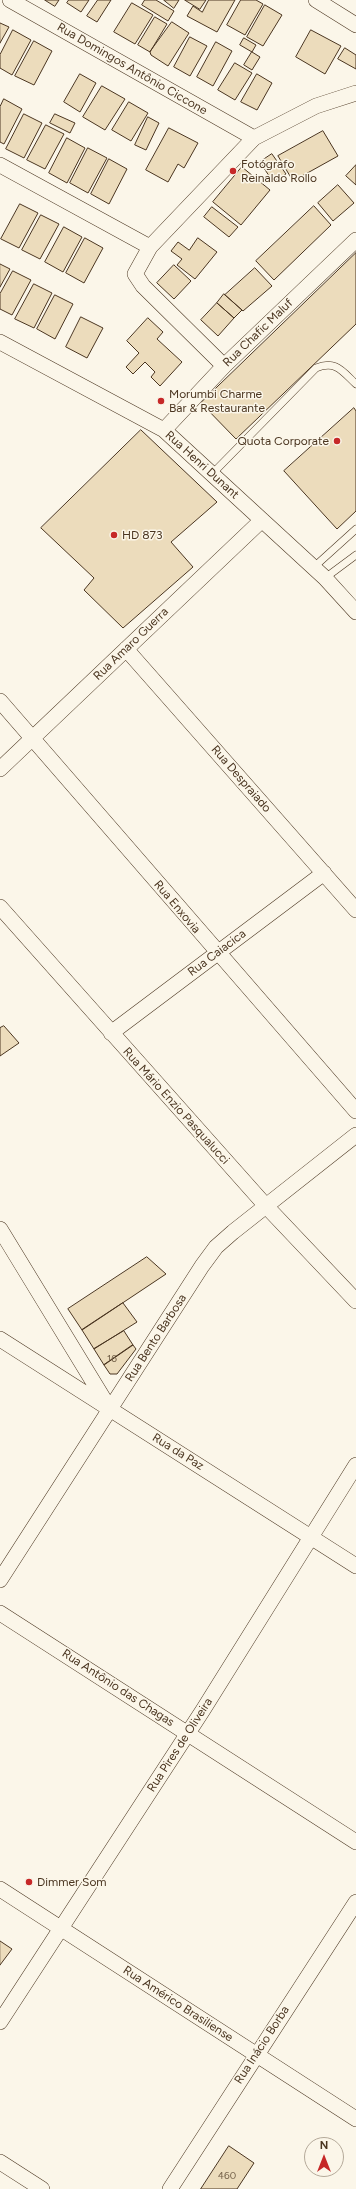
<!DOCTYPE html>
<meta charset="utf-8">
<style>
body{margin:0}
#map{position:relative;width:356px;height:2189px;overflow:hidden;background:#fbf6e9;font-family:Figtree,sans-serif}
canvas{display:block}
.north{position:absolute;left:304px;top:2137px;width:40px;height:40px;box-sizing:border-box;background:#fbf6e9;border:1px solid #b4a999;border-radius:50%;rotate:0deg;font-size:11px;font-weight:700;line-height:16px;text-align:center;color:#4a3520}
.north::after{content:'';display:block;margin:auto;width:14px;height:18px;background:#c62828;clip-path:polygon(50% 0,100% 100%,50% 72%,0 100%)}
</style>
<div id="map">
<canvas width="356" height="2189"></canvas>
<div class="north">N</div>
</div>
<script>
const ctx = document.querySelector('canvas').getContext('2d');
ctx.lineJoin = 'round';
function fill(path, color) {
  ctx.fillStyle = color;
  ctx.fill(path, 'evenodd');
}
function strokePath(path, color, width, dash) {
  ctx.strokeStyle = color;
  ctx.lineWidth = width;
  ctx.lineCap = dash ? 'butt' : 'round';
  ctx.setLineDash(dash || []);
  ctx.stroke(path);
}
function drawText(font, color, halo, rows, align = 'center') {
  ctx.font = font + ' Figtree,sans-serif';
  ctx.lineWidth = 3;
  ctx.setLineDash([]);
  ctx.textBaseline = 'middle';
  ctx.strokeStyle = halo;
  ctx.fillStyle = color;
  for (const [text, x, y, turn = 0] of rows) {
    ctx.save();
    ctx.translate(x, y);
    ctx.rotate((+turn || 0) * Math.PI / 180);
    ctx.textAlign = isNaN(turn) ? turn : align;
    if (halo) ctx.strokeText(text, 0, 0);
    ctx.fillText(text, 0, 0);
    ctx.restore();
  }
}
const building = new Path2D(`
 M45,0h14l-4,6z
 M69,0h20l-8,12 -14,-9z
 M98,0h13l-14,22 -10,-6z
 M145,0h11l18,11 -6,10 -26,-16z
 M164,0h15l-5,8z
 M185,0h21l-6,9z
 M209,0h26l-18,32 -30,-16 6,-10 9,6z
 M241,0h15l7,4 -18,31 -18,-10z
 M132,3l21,12 -18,29 -21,-12z
 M265,5l17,10 -19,31 -16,-9z
 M155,17l12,7 -17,28 -12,-7z
 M172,22l17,11 -21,33 -17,-11 -1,-3z
 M0,23l9,4 -9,16z
 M13,30l18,10 -19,35 -12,-7v-13z
 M311,30l30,16 -16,28 -29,-17z
 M190,37l17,9 -17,30 -16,-9z
 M244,38l12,7 -4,7 -12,-7z
 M34,41l18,10 -18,34 -19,-9z
 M216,42l16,9 -19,35 -16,-9z
 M345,48l11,7v14l-18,-10z
 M252,52l8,5 -8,13 -8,-5z
 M235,63l17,10 -17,27 -17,-10z
 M80,74l16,9 -16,29 -16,-10z
 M257,74l15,9 -15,27 -16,-8z
 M102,86l23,13 -20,31 -22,-13z
 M4,99l18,10 -18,35 -4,-2v-35z
 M129,102l19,11 -17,28 -19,-11z
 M24,114l18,9 -18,35 -18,-9z
 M55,114l20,9 -5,10 -20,-10z
 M148,117l11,6 -13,27 -11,-5z
 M46,125l18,9 -19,35 -18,-9z
 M169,128l29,15 -14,25 -6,-4 -10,18 -22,-12z
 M323,131l15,25 -45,25 -15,-25z
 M67,138l18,10 -18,35 -18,-10z
 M88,148l19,10 -19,35 -18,-10z
 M272,154l14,20 -13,8 -13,-20z
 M109,159l18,10 -18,35 -18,-10z
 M356,165v20l-10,-9z
 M242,167l28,23 -29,35 -28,-23z
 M338,185l16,18 -21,18 -15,-18z
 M20,204l18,9 -19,35 -18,-9z
 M314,206l17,19 -57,55 -18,-19z
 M212,207l26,20 -9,10 -25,-20z
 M41,215l18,9 -19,35 -18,-9z
 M64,227l18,10 -19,35 -18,-10z
 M85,238l18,10 -19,35 -18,-10z
 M198,238l19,14 -22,27 -18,-14 5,-6 -11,-8 7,-9 11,8z
 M356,253v71l-120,115 -35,-36z
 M0,264l10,5 -10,18z
 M174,265l17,16 -17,18 -17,-16z
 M255,268l17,18 -29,25 -18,-16z
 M13,271l18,9 -19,35 -12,-6v-15z
 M34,284l18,9 -18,35 -19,-9z
 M224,294l18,16 -8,8 -17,-15z
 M55,295l18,9 -18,35 -18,-10z
 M217,303l17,15 -16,18 -17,-16z
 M81,317l22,11 -16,30 -21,-11z
 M148,318l15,14 -6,7 25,23 -22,24 -9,-9 4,-5 -10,-10 -12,12 -7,-7 13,-14 -12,-12z
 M354,408l2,3v100l-19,18 -53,-58z
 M141,430l76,72 -46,40 22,25 -70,61 -39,-38 10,-12 -53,-50z
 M4,1026l15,17 -19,13v-28z
 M147,1257l19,17 -84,56 -14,-21z
 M123,1303l14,19 -43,27 -12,-19z
 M124,1331l9,14 -29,20 -10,-16z
 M133,1345l3,4 -19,25h-7l-6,-9z
 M0,1941l12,8 -12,16z
 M229,2146l25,17 -17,26h-36z`);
const lane = new Path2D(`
 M212,474l104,-106c20,-8 26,3 40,16
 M314,567l42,-38
 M325,578l31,-23`);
const street = new Path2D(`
 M10,0l244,138
 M316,0l40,25
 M0,165l150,82
 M0,342l164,88 161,148 31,34
 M224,366l-81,-80 -8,-12 15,-27 104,-109 62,-32 40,-13
 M164,430l60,-64 132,-126
 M126,649l230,261
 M0,701l356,410
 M0,769l262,-249
 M0,907l266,299 90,95
 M111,1033l213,-160
 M0,1229l108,177
 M0,1339l356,227
 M0,1580l202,-314 14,-19 17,-15 123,-97
 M0,1613l356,229
 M0,1889l356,230
 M0,2022l203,-312 153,-245
 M0,2162l42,27
 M170,2189l186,-287`);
const markers = [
 [233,171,4,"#c62828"],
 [161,401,4,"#c62828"],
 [337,441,4,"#c62828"],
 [114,535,4,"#c62828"],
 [29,1882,4,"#c62828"]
];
const numberNames = [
 ["16",112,1359],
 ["460",227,2176]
];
const streetNames = [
 ["Rua Domingos Antônio Ciccone",132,69,30],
 ["Rua Chafic Maluf",258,333,-44],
 ["Rua Henri Dunant",202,465,42],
 ["Rua Amaro Guerra",131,644,-44],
 ["Rua Despraiado",241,779,49],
 ["Rua Enxovia",177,907,50],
 ["Rua Caiacica",217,953,-37],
 ["Rua Mário Enzio Pasqualucci",176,1106,48],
 ["Rua Bento Barbosa",156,1338,-57],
 ["Rua da Paz",178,1452,32],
 ["Rua Antônio das Chagas",118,1688,33],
 ["Rua Pires de Oliveira",180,1745,-57],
 ["Rua Américo Brasiliense",178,2004,33],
 ["Rua Inácio Borba",262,2045,-57]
];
const poiNames = [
 ["Fotógrafo",241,164],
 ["Reinaldo Rollo",241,178],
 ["Morumbi Charme",169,394],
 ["Bar & Restaurante",169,408],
 ["Quota Corporate",329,441,"right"],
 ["HD 873",122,535],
 ["Dimmer Som",37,1882]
];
fill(building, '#ecdcbc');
strokePath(building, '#4a3520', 1);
strokePath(lane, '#4a3520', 8);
strokePath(street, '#4a3520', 16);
strokePath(lane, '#fbf6e9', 7);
strokePath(street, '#fbf6e9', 15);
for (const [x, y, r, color] of markers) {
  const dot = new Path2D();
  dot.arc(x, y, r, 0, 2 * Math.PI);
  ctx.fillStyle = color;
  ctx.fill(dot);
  strokePath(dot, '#fbf6e9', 1.5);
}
drawText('10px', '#725f47', null, numberNames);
drawText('12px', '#4a3520', '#fbf6e9', streetNames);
drawText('12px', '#4a3520', '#fbf6e9', poiNames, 'left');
</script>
